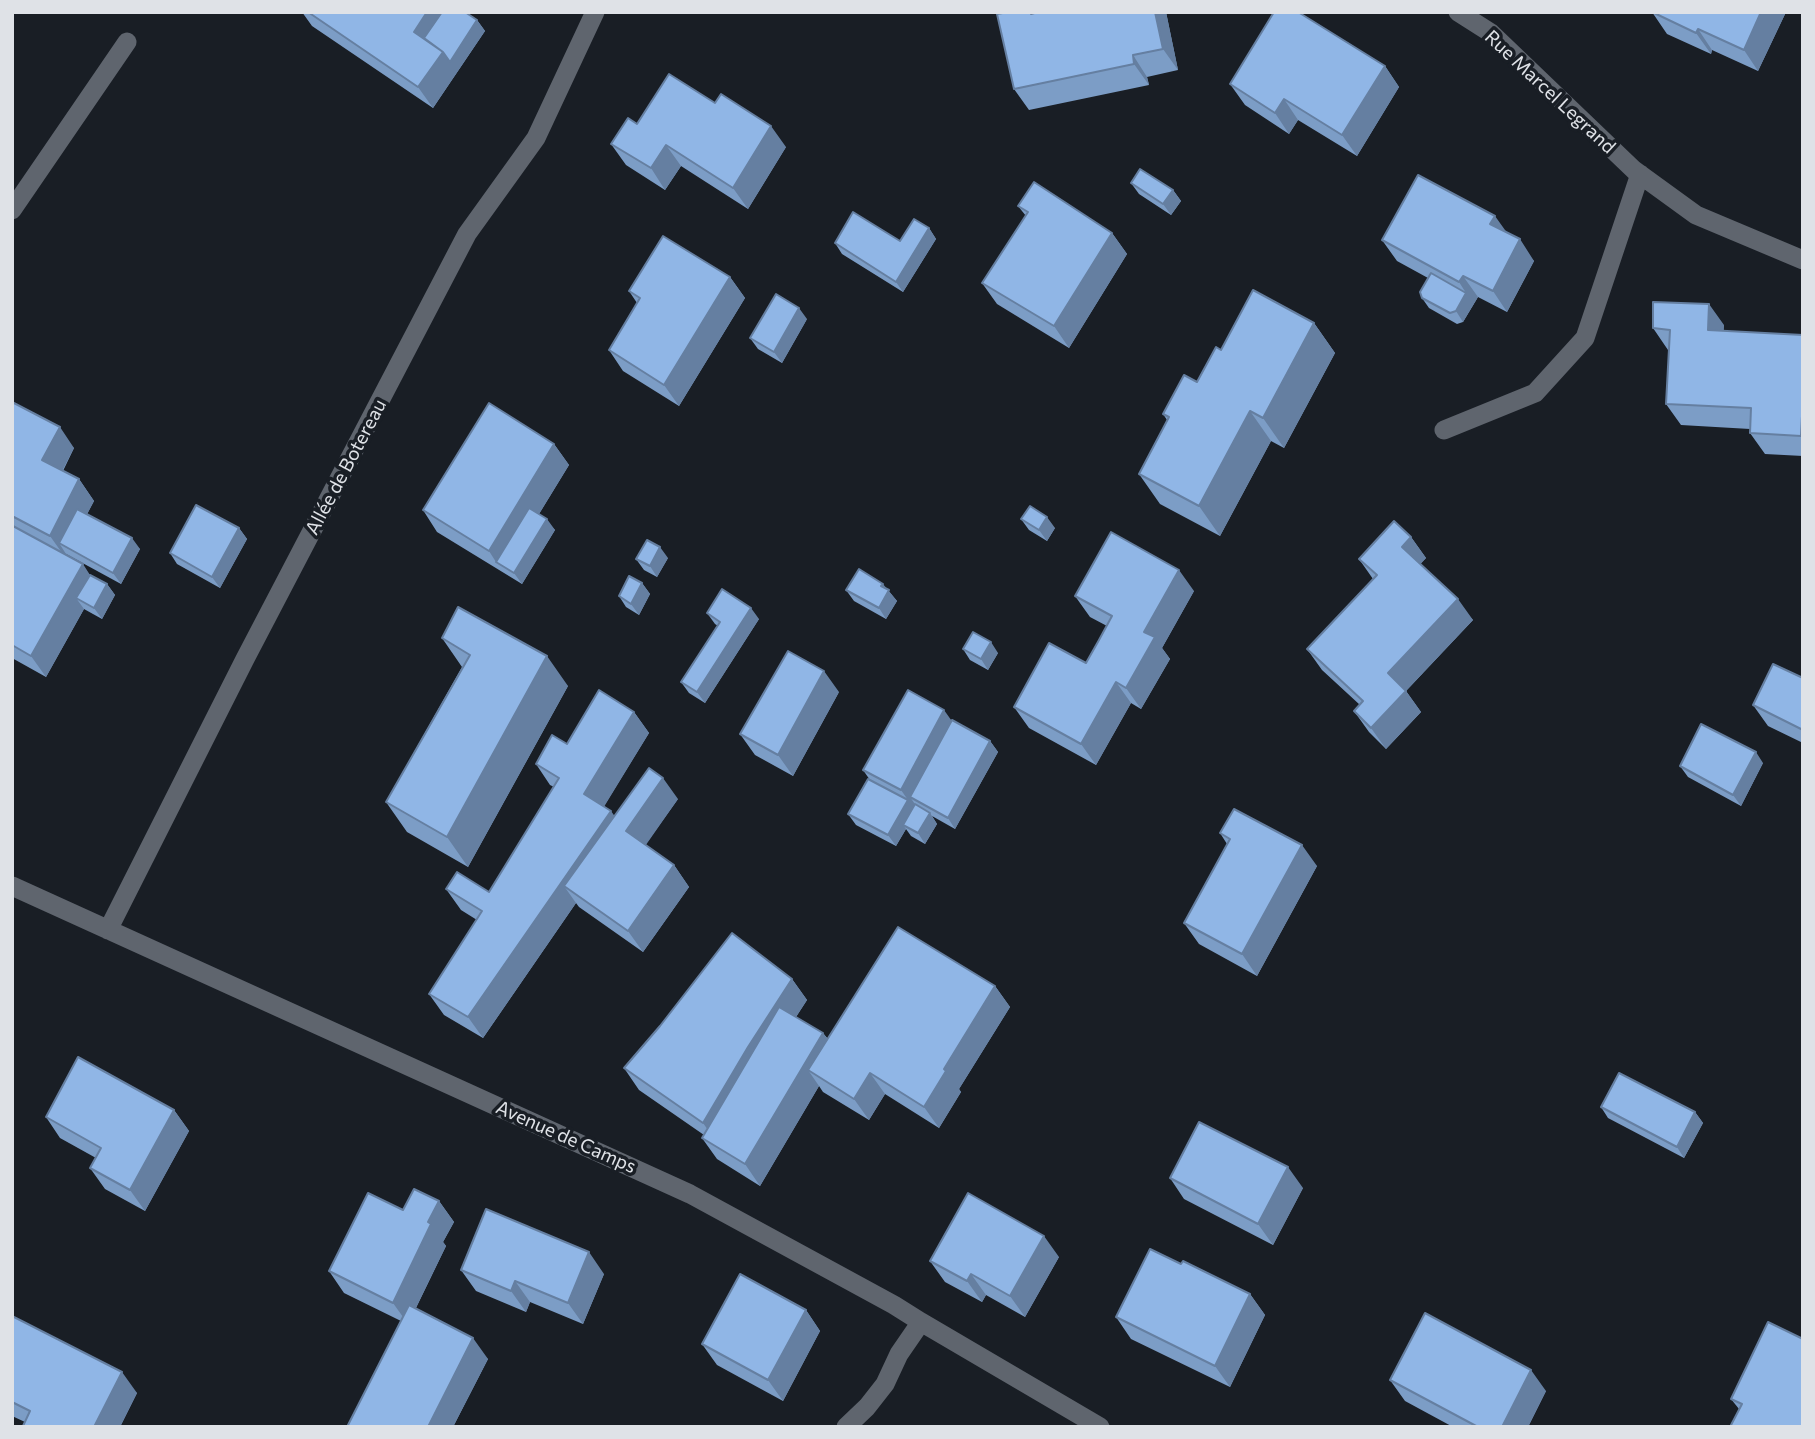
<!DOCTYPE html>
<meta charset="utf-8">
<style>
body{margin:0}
#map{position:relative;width:1815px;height:1439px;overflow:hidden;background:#191e25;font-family:Commissioner,sans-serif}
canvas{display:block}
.frame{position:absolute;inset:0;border:14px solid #dfe2e7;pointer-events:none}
</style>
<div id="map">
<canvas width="1815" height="1439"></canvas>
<div class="frame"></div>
</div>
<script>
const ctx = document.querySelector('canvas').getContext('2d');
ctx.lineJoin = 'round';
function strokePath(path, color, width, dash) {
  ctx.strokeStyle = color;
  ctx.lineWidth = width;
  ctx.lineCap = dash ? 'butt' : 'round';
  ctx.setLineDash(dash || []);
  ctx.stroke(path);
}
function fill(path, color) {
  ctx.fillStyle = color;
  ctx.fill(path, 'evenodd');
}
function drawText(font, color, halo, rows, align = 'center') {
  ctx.font = font + ' Commissioner,sans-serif';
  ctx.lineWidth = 7;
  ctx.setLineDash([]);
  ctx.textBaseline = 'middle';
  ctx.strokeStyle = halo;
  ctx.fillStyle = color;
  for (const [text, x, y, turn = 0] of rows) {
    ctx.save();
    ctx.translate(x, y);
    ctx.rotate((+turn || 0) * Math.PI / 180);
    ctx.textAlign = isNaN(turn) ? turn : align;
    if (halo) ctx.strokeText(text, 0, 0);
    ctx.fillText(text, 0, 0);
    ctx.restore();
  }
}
const service = new Path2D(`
 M12,210l115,-168`);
const minor = new Path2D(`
 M1458,12l33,21 143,137 62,45 107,45
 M1444,430l91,-37 50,-55 55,-164
 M12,886l678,308 204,111 27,17 179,105
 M108,930l137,-271 222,-425 69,-96 59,-126
 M846,1427l21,-20 18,-23 14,-30 22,-32`);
const wall = new Path2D(`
 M302,12h163l12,8 8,11 -52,77 -121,-82z
 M1038,12h128l12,58 -31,7 2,8 -120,25 -15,-21 19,-76z
 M1652,12h134l-28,59 -46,-21 -1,4 -44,-20z
 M1385,66l14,21 -42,69 -59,-36 -9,14 -44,-29 -15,-21z
 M611,144l175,3 -38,62 -67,-43 -16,24 -39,-25z
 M1131,183l42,7 8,11 -10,14 -32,-21z
 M1018,206l94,27 15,21 -58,94 -72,-44 -15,-21 44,-67z
 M929,228l7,11 -33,53 -61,-38 -7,-11 65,-2z
 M1507,233l27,28 -27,51 -29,-15 -15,25 -6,2 -28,-16 -7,-10 6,-20 -31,-17 -15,-21z
 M730,277l15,21 -66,108 -56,-35 -14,-21 28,-47 -8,-12z
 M807,319l-25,44 -24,-14 -8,-11z
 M1314,323l21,30 -51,95 -13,-7 -51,95 -60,-32 -21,-30 28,-54 -4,-6 34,-32 24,-32z
 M1724,325l-1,6 80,4v121l-38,-2 -15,-21v-4l-69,-4 -15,-21 3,-54h-1l-15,-22z
 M12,402l62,46 -11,23 16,8 15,22 -7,13 53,35 -19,35 -55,-30 24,21 17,9 8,11 -13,24 -18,-10 -38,68 -34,-19z
 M554,444l15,21 -30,49 16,16 -33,54 -85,-52 -14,-22z
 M1021,519l34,9 -8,13 -18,-11z
 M239,528l8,11 -27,49 -43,-24 -7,-11z
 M1411,537l15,21 -6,6 53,56 -67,71 15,21 -35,37 -17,-17 -15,-21 6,-6 -38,-35 -15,-21 66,-70 -14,-20z
 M668,558l-11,19 -13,-7 -8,-11z
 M642,583l8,11 -11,21 -13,-8 -7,-11z
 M887,589l10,12 -11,18 -32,-18 -8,-11z
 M1194,591l-32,57 8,11 -29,50 -10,-6 -35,62 -67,-37 -15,-21 72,-44 21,-37 -17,-9 -15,-21z
 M707,613l52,6 -54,84 -16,-10 -8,-11 37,-56 -3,-2z
 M442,638l126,48 -100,181 -61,-35 -21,-30 76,-135z
 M963,649l35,4 -10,17 -18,-10z
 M1803,678v65l-35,-17 -15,-21z
 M839,692l-46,84 -38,-21 -15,-21z
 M634,712l15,21 -45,73 10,10 64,-17 -33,46 29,20 15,22 -46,65 -64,-45 -3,-4 -93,135 -39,-23 -15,-21 48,-74 -16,-10 -15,-21 43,3 65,-105 -4,-2 -14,-21 31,-20z
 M952,720l38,21 8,11 -43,77 -23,-13 5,8 -12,20 -14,-8 -5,-7 -10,17 -40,-21 -8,-11 22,-34 -7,-10z
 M1763,763l-22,43 -53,-29 -8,-11z
 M1220,833l97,33 -60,110 -58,-32 -15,-21 43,-79z
 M792,979l15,21 -11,17 27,16 5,6 167,-53 15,21 -51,82 2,3 -22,36 -54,-34 -16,26 -46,-28 -4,-6 -59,100 -43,-27 -15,-21 2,-3 -65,-45 -15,-22z
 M1601,1107l94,5 8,11 -19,35 -76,-40z
 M174,1110l15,21 -44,80 -40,-22 -15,-21 6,-10 -36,-20 -14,-21z
 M1170,1178l133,10 -30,57 -89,-46z
 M439,1201l15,21 -11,20 3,4 -30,62 72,51 -35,68h-106l54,-106 -57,-28 -15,-22z
 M1059,1257l-34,60 -39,-22 -4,7 -37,-20 -15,-21z
 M1181,1264l69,30 15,21 -35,72 -99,-48 -15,-22z
 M461,1270l143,4 -21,50 -53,-22 -4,10 -50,-21z
 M806,1310l14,21 -37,70 -66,-36 -15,-21z
 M12,1316l125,77 -17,34h-96l-1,-1 2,-4 -13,-6z
 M1803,1339l-64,70 -8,-10z
 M1390,1380l156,11 -18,36h-75l-48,-26z`);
const shadedWall = new Path2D(`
 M427,12h29l-25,37 -17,-17z
 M1155,12h11l12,58 -15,-21z
 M1761,12h25l-28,59 -14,-21z
 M477,20l8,11 -52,77 -15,-21 25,-35z
 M1698,29l14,21 -1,4 -15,-21z
 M1133,55l14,22 2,8 -15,-21z
 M1385,66l14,21 -42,69 -15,-21z
 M1284,99l14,21 -9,14 -14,-21z
 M771,126l15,21 -38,62 -15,-21z
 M666,145l15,21 -16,24 -14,-22z
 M1173,190l8,11 -10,14 -8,-11z
 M1495,216l15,21 -20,-13z
 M929,228l7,11 -33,53 -7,-10z
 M1112,233l15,21 -58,94 -15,-22z
 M1520,239l14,22 -27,51 -14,-21z
 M1463,276l15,21 -15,25 -7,-11 10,-18 -7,-11z
 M730,277l15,21 -66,108 -15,-21z
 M1709,304l15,21 -1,27 -15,-22z
 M799,308l8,11 -25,44 -8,-11z
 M1314,323l21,30 -51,95 -21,-30z
 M1803,396v43l-2,-3z
 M1250,411l21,30 -51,95 -21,-30z
 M60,427l14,21 -17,33 -15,-21z
 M554,444l15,21 -63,103 -10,-6 -7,-11z
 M79,479l15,22 -25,48 -10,-6 7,11 -1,3 -15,-21z
 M1047,517l8,11 -8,13 -8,-11z
 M547,519l8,11 -33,54 -8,-11z
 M239,528l8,11 -27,49 -8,-11z
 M1411,537l15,21 -9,10 -15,-21z
 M132,538l8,11 -19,35 -8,-11z
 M660,547l8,11 -11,19 -7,-11z
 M83,564l14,22 -21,12 8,11 -38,68 -15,-21z
 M1179,570l15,21 -32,57 8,11 -29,50 -15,-21 18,-56z
 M642,583l8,11 -11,21 -8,-11z
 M107,584l8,11 -13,24 -8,-11z
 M883,584l14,17 -11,18 -7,-11 2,-22z
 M1458,599l15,21 -67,71 15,21 -35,37 -15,-21 17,-55z
 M751,608l8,11 -54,84 -8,-11z
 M991,642l7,11 -10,17 -7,-11z
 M547,656l21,30 -100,181 -21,-30z
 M824,671l15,21 -46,84 -15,-21z
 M1116,682l15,21 -35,62 -15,-21z
 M944,710l15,21 -49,66 7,10 -14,18 3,4 -10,17 -8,-11 20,-35 -7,-10z
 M634,712l15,21 -50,82 -15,-21z
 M990,741l8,11 -43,77 -7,-11z
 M1756,752l7,11 -22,43 -8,-11z
 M663,778l15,21 -37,53 -15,-21z
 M611,811l15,21 -62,54 12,17 -93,135 -15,-21z
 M930,813l7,11 -12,20 -7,-11z
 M1302,845l15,21 -60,110 -15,-22z
 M674,865l15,22 -46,65 -15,-21z
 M792,979l15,21 -44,68 -45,76 -15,-21 45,-76z
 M995,986l15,21 -51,82 2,3 -22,36 -15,-21 20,-38z
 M823,1033l15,21 -30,16 11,16 -59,100 -15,-22z
 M870,1073l15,21 -16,26 -15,-21z
 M174,1110l15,21 -44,80 -15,-21z
 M1695,1112l8,11 -19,35 -7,-11z
 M1288,1167l15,21 -30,57 -15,-21z
 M439,1201l15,21 -11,20 3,4 -38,78 -15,-21 35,-81z
 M1044,1236l15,21 -34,60 -15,-21z
 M589,1252l15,22 -21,50 -15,-21z
 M971,1274l15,21 -4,7 -15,-21z
 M515,1281l15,21 -4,10 -15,-21z
 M1250,1294l15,21 -35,72 -15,-21z
 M806,1310l14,21 -37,70 -15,-21z
 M473,1338l15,21 -35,68h-25z
 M1531,1370l15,21 -18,36h-26z
 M122,1372l15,21 -17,34h-26z`);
const building = new Path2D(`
 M308,12h119l-13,20 29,20 -25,35z
 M442,12h23l12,8 -27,42 -7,-10 -19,-14z
 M1008,12h23v2l7,-2h117l8,37 -30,6 1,9 -120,25 -17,-75z
 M1274,12h24l87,54 -43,69 -58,-36 -9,14 -45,-29z
 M1652,12h109l-17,38 -46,-21 -2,4z
 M669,74l46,29 6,-9 50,32 -38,62 -67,-43 -15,23 -40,-24 17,-26 9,6z
 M1140,169l33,21 -10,14 -32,-21z
 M1418,175l77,41 -5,8 30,15 -27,52 -30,-15 -4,6 -77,-42z
 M1034,182l78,51 -58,93 -72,-43 46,-71 -10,-6z
 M853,212l47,29 14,-22 15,9 -33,54 -61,-39z
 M663,236l67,41 -66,108 -55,-35 31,-52 -11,-7z
 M1431,273l35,20 -10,18 -6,2 -28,-15 -2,-6z
 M1253,290l61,33 -51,95 -13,-7 -51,95 -60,-32 30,-57 -6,-3 21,-39 13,7 19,-35 5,3z
 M776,294l23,14 -25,44 -24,-14z
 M1653,302l56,2 -1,26 95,5v61l-2,40 -51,-3 1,-25 -85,-4 4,-74 -17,-2z
 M12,402l48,25 -18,33 37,19 -29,57 -38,-20z
 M489,403l65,41 -65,107 -66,-41z
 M196,505l43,23 -27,49 -42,-24z
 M1030,506l17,11 -8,13 -18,-11z
 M529,508l18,11 -33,54 -18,-11z
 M77,509l55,29 -19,35 -54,-30z
 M1394,521l17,16 -9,10 56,52 -70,74 18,18 -35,37 -17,-17 9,-10 -56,-52 70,-74 -18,-16z
 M13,526l70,38 -52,92 -19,-11v-117z
 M1111,532l68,38 -35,62 11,5 -29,51 -10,-6 -35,62 -67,-37 35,-64 37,20 13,-23 13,-24 -37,-20z
 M647,540l13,7 -10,19 -14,-7z
 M859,569l24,15 -2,2 8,4 -10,18 -33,-18z
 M90,575l17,9 -13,24 -18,-10z
 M629,576l13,7 -11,21 -12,-8z
 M722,589l29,19 -54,84 -16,-10 39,-60 -13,-9z
 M458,607l89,49 -100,181 -61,-35 84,-147 -28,-17z
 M973,632l18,10 -10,17 -18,-10z
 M788,651l36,20 -46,84 -38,-21z
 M1773,664l30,14v52l-50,-25z
 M599,690l35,22 -50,82 27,17 -143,206 -39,-23 53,-83 -36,-22 11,-17 32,20 70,-114 -23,-14 16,-29 15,9z
 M908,690l36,20 -43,80 -38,-20z
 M952,720l38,21 -42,77 -38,-21z
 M1701,724l55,28 -23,43 -53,-29z
 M649,768l14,10 -37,53 48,34 -46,66 -64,-45z
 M868,779l40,21 -20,35 -40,-21z
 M915,804l15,9 -12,20 -15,-8z
 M1234,809l68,36 -60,109 -58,-31 46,-84 -10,-6z
 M898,927l97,59 -51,83 2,2 -22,36 -54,-34 -16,26 -46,-29z
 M732,933l60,46 -44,68 -45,76 -79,-55 36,-42z
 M779,1007l44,26 -78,131 -43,-26z
 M78,1057l96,53 -44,80 -40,-22 11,-20 -55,-31z
 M1619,1073l76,39 -18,35 -76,-40z
 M1199,1122l89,45 -30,57 -88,-46z
 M414,1189l25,12 -11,21 3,2 -38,79 -64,-32 39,-78 35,17z
 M968,1193l76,43 -34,60 -39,-22 -4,7 -37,-20z
 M486,1209l103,43 -21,51 -53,-22 -4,10 -50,-21z
 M1150,1249l31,15 2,-3 67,33 -35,72 -99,-49z
 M740,1274l66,36 -38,70 -66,-36z
 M409,1305l64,33 -45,89h-81z
 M1425,1313l106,57 -29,57h-24l-88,-47z
 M12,1316l110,56 -28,55h-69l-2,-1 7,-15 -18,-9z
 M1768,1322l35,17v88h-73l12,-23 -11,-5z`);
const streetNames = [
 ["Rue Marcel Legrand",1550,92,43],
 ["Allée de Botereau",346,467,-62],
 ["Avenue de Camps",566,1137,24]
];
strokePath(service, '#5f656e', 19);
strokePath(minor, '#5f656e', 19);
fill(wall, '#7c9dc6');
fill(shadedWall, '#657fa1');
fill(building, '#90b6e6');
strokePath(building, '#657fa1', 2);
drawText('19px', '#dfe2e7', '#191e25', streetNames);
</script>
